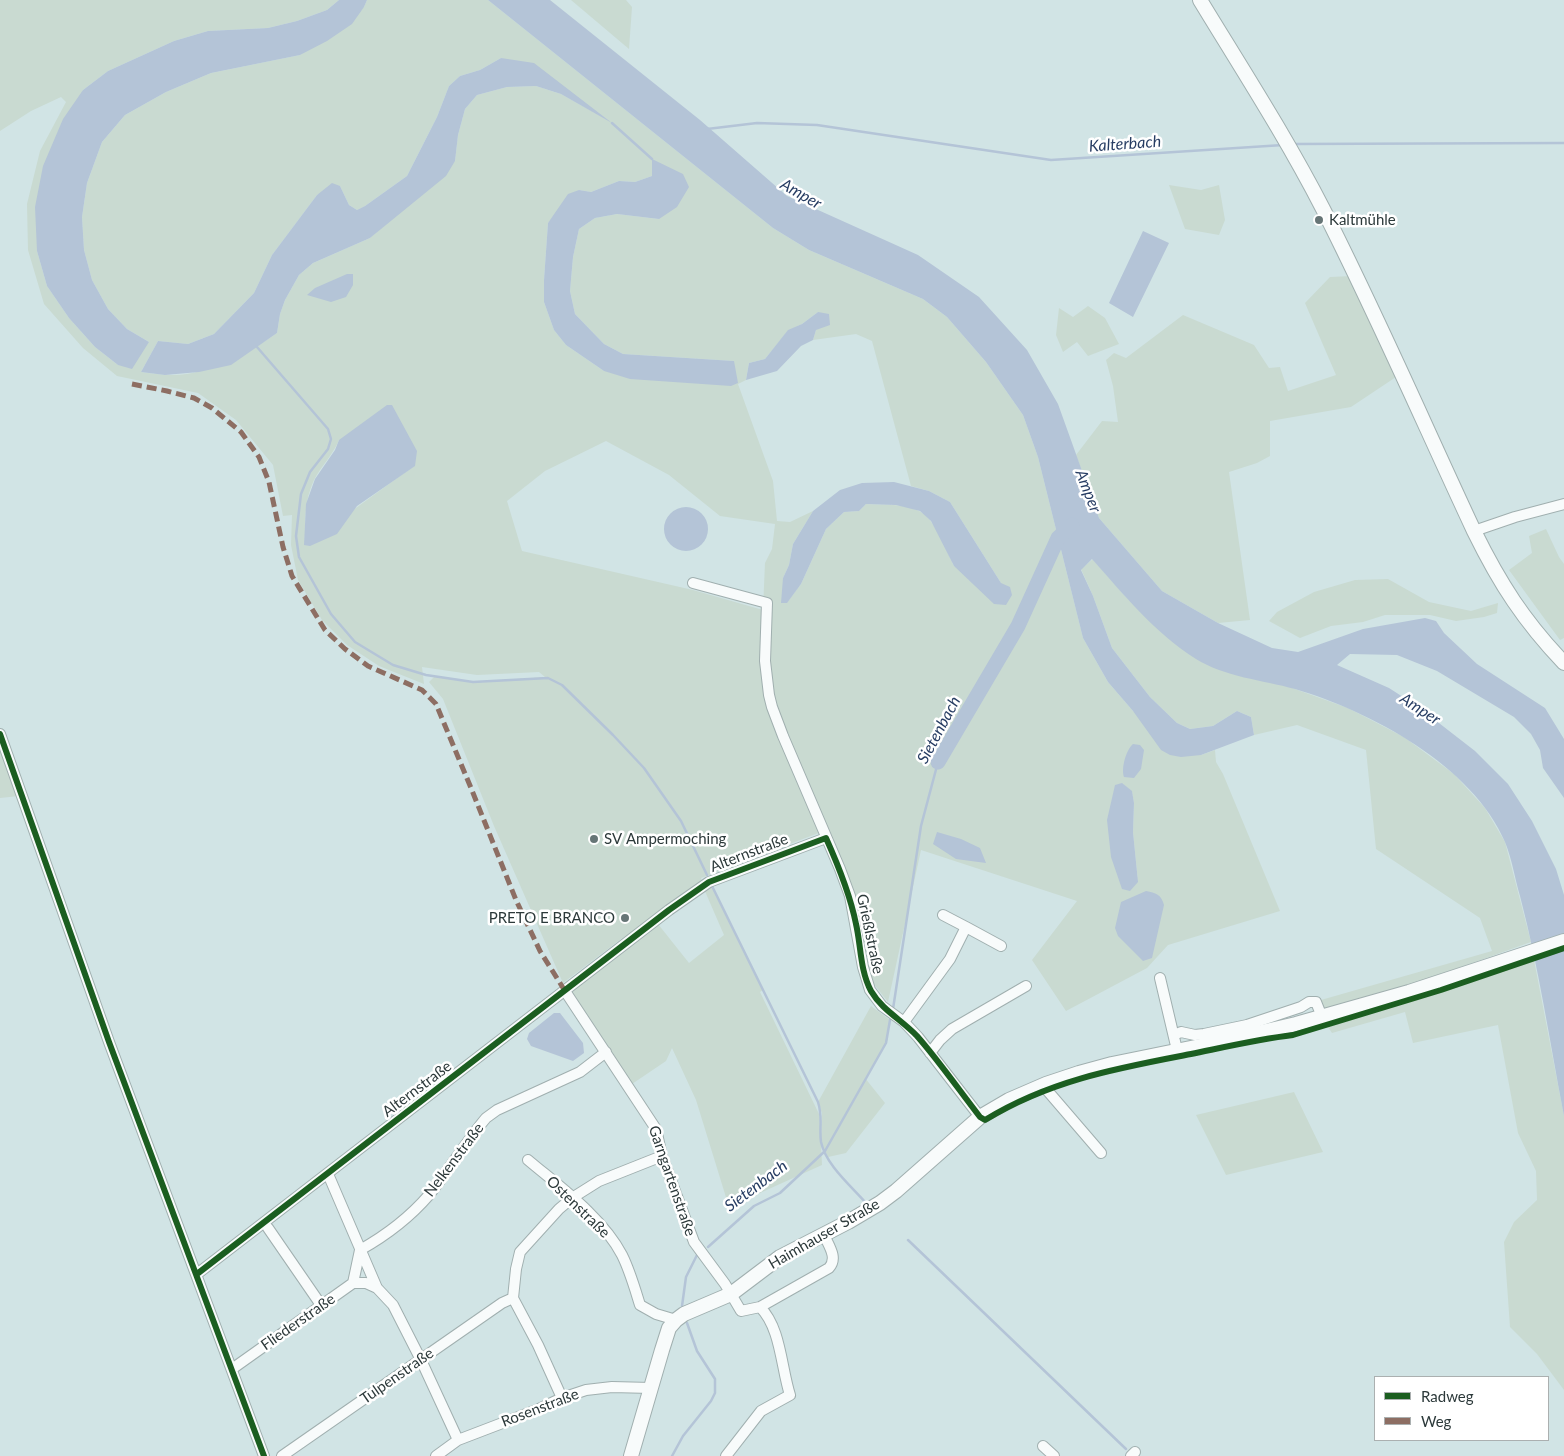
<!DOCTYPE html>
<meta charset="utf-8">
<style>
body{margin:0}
#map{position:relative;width:1564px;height:1456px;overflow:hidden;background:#d1e4e5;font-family:Lato,sans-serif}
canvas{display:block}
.legend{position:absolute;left:1374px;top:1376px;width:175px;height:65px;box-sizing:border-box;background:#fff;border:1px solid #abb0b0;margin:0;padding:6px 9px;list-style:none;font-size:15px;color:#2c393a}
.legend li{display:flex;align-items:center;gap:10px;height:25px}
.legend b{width:25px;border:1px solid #abb0b0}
</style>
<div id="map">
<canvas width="1564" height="1456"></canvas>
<ul class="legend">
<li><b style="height:6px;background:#1b5e20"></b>Radweg</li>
<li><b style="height:6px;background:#8d6e63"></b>Weg</li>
</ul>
</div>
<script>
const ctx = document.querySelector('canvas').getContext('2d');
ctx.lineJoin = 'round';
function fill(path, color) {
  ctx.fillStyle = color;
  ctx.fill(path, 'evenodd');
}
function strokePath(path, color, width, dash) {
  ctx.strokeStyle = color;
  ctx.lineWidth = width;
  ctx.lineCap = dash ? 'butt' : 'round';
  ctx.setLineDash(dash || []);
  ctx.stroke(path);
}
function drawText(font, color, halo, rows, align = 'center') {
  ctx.font = font + ' Lato,sans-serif';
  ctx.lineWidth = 5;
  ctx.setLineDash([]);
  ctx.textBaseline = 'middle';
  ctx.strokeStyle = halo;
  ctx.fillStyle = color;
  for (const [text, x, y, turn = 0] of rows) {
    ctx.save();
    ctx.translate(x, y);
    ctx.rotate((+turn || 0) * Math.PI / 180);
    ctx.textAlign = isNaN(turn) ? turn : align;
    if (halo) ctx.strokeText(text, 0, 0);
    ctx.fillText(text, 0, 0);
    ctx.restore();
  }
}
const green = new Path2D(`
 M0,0h339l-12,10 -30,11 -29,7 -60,3 -34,10 -66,30 -25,19 -46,161 10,35 22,32 26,29 23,18 31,-23 -22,-13 -19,-20 -16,-29 -8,-30 -2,-33 5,-34 15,-41 23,-27 41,-23 45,-19 89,-18 64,-48 3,-7h121l285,228 36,22 114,49 24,18 39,45 37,53 15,42 45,181 25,44 25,29 68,44 14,-5 1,12 7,12 57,137 -112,34 -21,23 -81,43 -34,-51 45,-59 -156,-51 -33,152 -15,-19 -20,-95 -24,-59 -128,49 1,3 -56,44 -25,14 -58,44 -69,-157 -51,-127 -14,-17 6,-6 38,6 72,-5 -6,-5 -62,3 -55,-8 2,17 -45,-18 -32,-21 -25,-25 -24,-40 -7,-35 1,-30 -9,1 -10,-51 -37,-45 -38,-27 -81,-17 -34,-28 -39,-44 -16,-54 -1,-46 13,-53 26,-49 -5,-5 -30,14 -31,20zM501,58l107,62 -47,-26 -25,-8 -29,1 -30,8 -12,14 -7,26 -3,26 -85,77 -57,25 -14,12 -14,25 -5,14 -3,19c-23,16 -50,30 -77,38 -18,6 -40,4 -59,1l17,-31 30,3 26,-10 40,-41 18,-38 45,-60 23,-9 9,19 8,5 8,-4 42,-30 30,-59 12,-31 11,-10 20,-6zM652,160l7,59 -42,-5 -22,4 -16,11 -6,28 -3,34 5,23 29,30 19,10 111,7 -130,10 -38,-26 -12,-15 -10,-28v-22l4,-57 31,-33 12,2 28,-11 16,1 17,-6zM818,312l-2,18 -3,10 43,-6 16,7 39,145 18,5 21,11 51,81 -47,-17c-8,-16 -19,-48 -35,-55 -16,-8 -36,-6 -53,-7l-7,7 -15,1 -18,17 -25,55 -14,18 -4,-24 6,-13 4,-21 20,-33 -23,11 -13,-1 -4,-40 -35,-97 8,-4 3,-17 16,-4 23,-28 14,-7zM339,440l76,25 -110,80c0,-23 -1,-44 9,-65 7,-14 19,-25 25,-40zM606,441l63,34 51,41 55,8 -3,25 -7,14 -2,47 -70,-20 -171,-39 -15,-50 38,-30zM1121,783l11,9 2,11 -1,29 5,50z
 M571,0h55l6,7 -3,42z
 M1169,185l32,5 18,-5 6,35 -6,15 -34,-6z
 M1352,276l44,101 -45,30 -81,14v35l-13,7 -28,9 21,148 -32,3 -56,-32 -63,-73 -23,-63 26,-34 16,1 -5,-36 -7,-26 8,-7 12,5 57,-43 71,30 15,23 11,-1 8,24 48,-16 -31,-72 25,-26z
 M1088,306l17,12 14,26 -31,12 -11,-14 -14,10 -7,-17 3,-27 14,9z
 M1546,529l13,28 5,7v74l-4,2 -51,-70 23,-17 -3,-17z
 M1093,559l33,38 169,92 53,19 56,29 50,37 31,34 20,34 26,100 -109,39 -98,29 -3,-10 171,-49 -12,-33 -104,-69 -10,-99 -69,-25 -43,10 -3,-18 -14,-6 -24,15 -23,3 -13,-6 -27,-26 -38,-49 -19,-52 -12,-27z
 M1388,579l41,23 42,9 27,-8 -1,10 -13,4 -28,4 -26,-6h-45l-22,7 -32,4 -31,12 -31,-17 8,-9 37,-20 41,-12z
 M0,742l19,54 -19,2z
 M712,886l51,104 -3,2 59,122 2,22 1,-23 -4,-11 53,-96 19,14 -3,22 -22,36 20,25 -39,50 -18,4 -7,-14 1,22 -93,42 -33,-107 -24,-52 -6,13 -34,23 -62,-91 88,-69 31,39 35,-28 -20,-46z
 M1534,960l30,156v274l-27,-36 -27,-27 -6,-85 10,-20 23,-22 -1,-29 -18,-38 -20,-108 -85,18 -8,-31 -73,21 -4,-6z
 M1294,1092l29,60 -97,23 -30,-60z`);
const water = new Path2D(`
 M339,0h28l-3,7 -12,17 -25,17 -27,14 -89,18 -45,19 -41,23 -23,27 -15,41 -5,34 2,33 8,30 16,29 19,20 22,13 -17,27 -14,-4 -23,-18 -26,-29 -22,-32 -10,-35 -2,-44 8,-41 20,-47 20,-29 25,-19 66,-30 34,-10 60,-3 29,-7 30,-11z
 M488,0h62l150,120 87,76 131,59 61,42 48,53 31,54 41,114 63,73 56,32 54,25 26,4 65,-23 62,-11 11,3 8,12 33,31 68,44 19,31v59l-21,-30 -3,-18 -9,-16 -17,-17 -77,-46 -40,-16 -47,-1 -13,11 52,23 28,18 58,45 33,33 24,37 24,48 8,26v221c-14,-73 -25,-148 -44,-220 -5,-17 -8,-37 -15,-54 -32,-76 -135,-131 -210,-153 -33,-9 -70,-12 -99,-30 -41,-26 -72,-64 -104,-100l-11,11 12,26 19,52 38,49 27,26 13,6 23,-3 24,-15 14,6 3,18 -53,20 -20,2 -11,-2 -9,-5 -28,-39 -25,-29 -25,-44 -45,-181 -15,-42 -37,-53 -39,-45 -24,-18 -114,-49 -36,-22z
 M501,58l33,5 78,60 -51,-29 -25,-8 -29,1 -30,8 -12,14 -7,26 -3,26 -9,15 -76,62 -57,25 -14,12 -14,25 -5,14 -3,19 -46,32 -32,7 -34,3 -24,-3 17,-31 30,3 26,-10 40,-41 18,-38 45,-60 15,-12 8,3 9,19 8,5 8,-4 42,-30 30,-59 12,-31 11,-10 20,-6z
 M652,159l31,15 6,13 -12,20 -18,12 -42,-5 -22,4 -16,11 -6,28 -3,34 5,23 29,30 19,10 111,7 4,22 -7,3 -101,-7 -26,-8 -38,-26 -12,-15 -10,-28v-22l4,-57 20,-29 11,-4 12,2 28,-11 16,1 17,-6z
 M1143,231l26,12 -36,74 -24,-14z
 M347,274h6v11l-7,12 -15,5 -24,-7 8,-7z
 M818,312l11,2 1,11 -14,5 -3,10 -12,6 -24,25 -31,9 3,-17 16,-4 23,-29 14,-6z
 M387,405h5l25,46 -2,15 -58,40 -20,28 -27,12 -6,-1 2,-41 9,-25 20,-29 4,-10z
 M894,482l35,9 21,11 51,81 9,4 2,8 -6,10 -12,-1 -40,-38 -23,-45 -11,-10 -24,-6 -30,-1 -7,7 -15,1 -18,17 -25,55 -14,19h-6l2,-25 6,-13 4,-21 20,-33 27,-21 22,-7z
 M664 529a22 22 0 1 1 44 0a22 22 0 1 1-44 0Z
 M1133,744l7,1 4,5 -3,19 -7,9 -10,-1c-3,-9 2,-27 9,-33z
 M1122,783l10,8 2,12 -1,29 5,50 -8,9 -8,-2 -11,-32 -4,-37 8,-35z
 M937,832l24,7 19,9 6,15 -30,-4 -23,-15z
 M1146,891c10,2 15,3 18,14l-12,53 -9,3 -25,-25 -3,-8 6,-26z
 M554,1013h6l23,30 1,10 -11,8 -42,-15 -4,-7 2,-6z`);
const stream = new Path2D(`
 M612,123l40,36
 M707,129l50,-6 60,2 234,35 232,-15
 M1293,144l271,-1
 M257,347l71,82 3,10 -3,10 -18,23 -9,22 -5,42 3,21 32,57 24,28 38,23 33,10 47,7 75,-4 14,7 51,50 31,33 37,53 26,54
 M712,886l106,216c5,16 1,26 3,40 5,23 29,43 44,60
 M893,1009l28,-183 17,-64
 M908,1240l218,209
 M708,1247l46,-41 26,-13 45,-42 61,-108 4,-23
 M682,1306l4,-29 11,-22
 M672,1456l11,-20 28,-35 4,-8v-14l-18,-28 -10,-28`);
const river = new Path2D(`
 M938,762l80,-136 40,-88 14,-13`);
const minor = new Path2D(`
 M1474,531l41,-14 49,-13
 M693,583l74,20 -2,58 4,34 3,12 11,29 57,133 10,27 13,71 7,23 12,16 22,16 14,15 62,80
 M0,734l109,308 155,414
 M943,915l23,12
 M1160,978l17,72
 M565,991l91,138 6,27 32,86 31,42 16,27 19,-4 69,-39c9,-10 0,-22 -5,-33
 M904,1022l46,-63 16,-32 35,19
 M1174,1035l7,-3 14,3 9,-1 43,-9 54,-18 8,-5h7l6,15
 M930,1053l10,-13 12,-11 74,-43
 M1046,1084v5l55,64
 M528,1160c32,27 74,57 94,95 8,16 13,34 18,50l16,9 20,6
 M328,1174l49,114
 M268,1228l53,77
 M197,1274l472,-364 40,-28 117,-44
 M353,1283l7,-33c25,-14 50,-33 69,-55 20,-25 36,-52 57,-77l11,-8 83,-38 26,-20
 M232,1369l121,-86h13l11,5 16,17 28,55 37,80
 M562,1398l-24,-53 -25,-47 3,-29 4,-17 39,-43 13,-11 27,-17 63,-25
 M1043,1446l11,10
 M282,1456l220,-153 11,-5
 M436,1456l22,-16 81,-31 23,-11 24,-8 26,-3 39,1
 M726,1456l35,-45 29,-16c-9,-28 -9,-67 -30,-88
 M1131,1456l4,-4`);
const secondary = new Path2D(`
 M1200,0c42,69 86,137 123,209 54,106 101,215 151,322 26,53 50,90 90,132
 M631,1456l31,-106 7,-22 7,-8 8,-6 47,-20 49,-37 68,-35 32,-19 16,-12 84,-74 29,-17 37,-16 33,-11 33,-9 103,-21 81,-19 113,-32 155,-51`);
const quiet = new Path2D(`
 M132,384l35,7 27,7 18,10 29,24 18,25 10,25 14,65 9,29 33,54 20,19 23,17 54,24 14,14 35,84 45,112 24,51 25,40`);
const cycleway = new Path2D(`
 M0,734l109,308 155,414
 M197,1274l472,-364 40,-28 117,-44c13,29 24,56 30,86 5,21 4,47 15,67 11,19 31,29 46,45 22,25 42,54 63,81l5,3c65,-40 133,-52 206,-66 34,-7 68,-15 102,-19l148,-45 123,-42`);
const markers = [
 [1319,220,5,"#667576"],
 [594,839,5,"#667576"],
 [625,918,5,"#667576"]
];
const poiNames = [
 ["Kaltmühle",1329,220],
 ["SV Ampermoching",604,839],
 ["PRETO E BRANCO",615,918,"right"]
];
const streetNames = [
 ["Alternstraße",749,853,-21],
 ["Grießlstraße",870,934,78],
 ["Alternstraße",417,1089,-37],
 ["Nelkenstraße",454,1160,-53],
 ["Garngartenstraße",672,1181,71],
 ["Ostenstraße",578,1207,44],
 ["Haimhauser Straße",824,1234,-30],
 ["Fliederstraße",298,1322,-35],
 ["Tulpenstraße",397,1376,-35],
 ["Rosenstraße",540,1408,-21]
];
const waterNames = [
 ["Kalterbach",1125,144,-4],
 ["Amper",801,194,30],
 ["Amper",1088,491,69],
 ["Amper",1420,709,33],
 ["Sietenbach",939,730,-62],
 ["Sietenbach",756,1186,-37]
];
fill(green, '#c9dad1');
fill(water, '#b4c4d7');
strokePath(stream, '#b4c4d7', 2.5);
strokePath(river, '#b4c4d7', 15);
strokePath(minor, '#a0afaf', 12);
strokePath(secondary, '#a0afaf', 16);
strokePath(minor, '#f8fbfb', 10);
strokePath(secondary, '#f8fbfb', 14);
strokePath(quiet, '#8d6e63', 5, [10, 5]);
strokePath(cycleway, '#1b5e20', 6);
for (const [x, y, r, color] of markers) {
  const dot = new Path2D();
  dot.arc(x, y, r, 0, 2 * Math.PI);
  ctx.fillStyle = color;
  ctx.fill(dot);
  strokePath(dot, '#fff', 2);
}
drawText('15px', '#2c393a', '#fff', poiNames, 'left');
drawText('15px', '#2c393a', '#fff', streetNames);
drawText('italic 16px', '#273d63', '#fff', waterNames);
</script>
